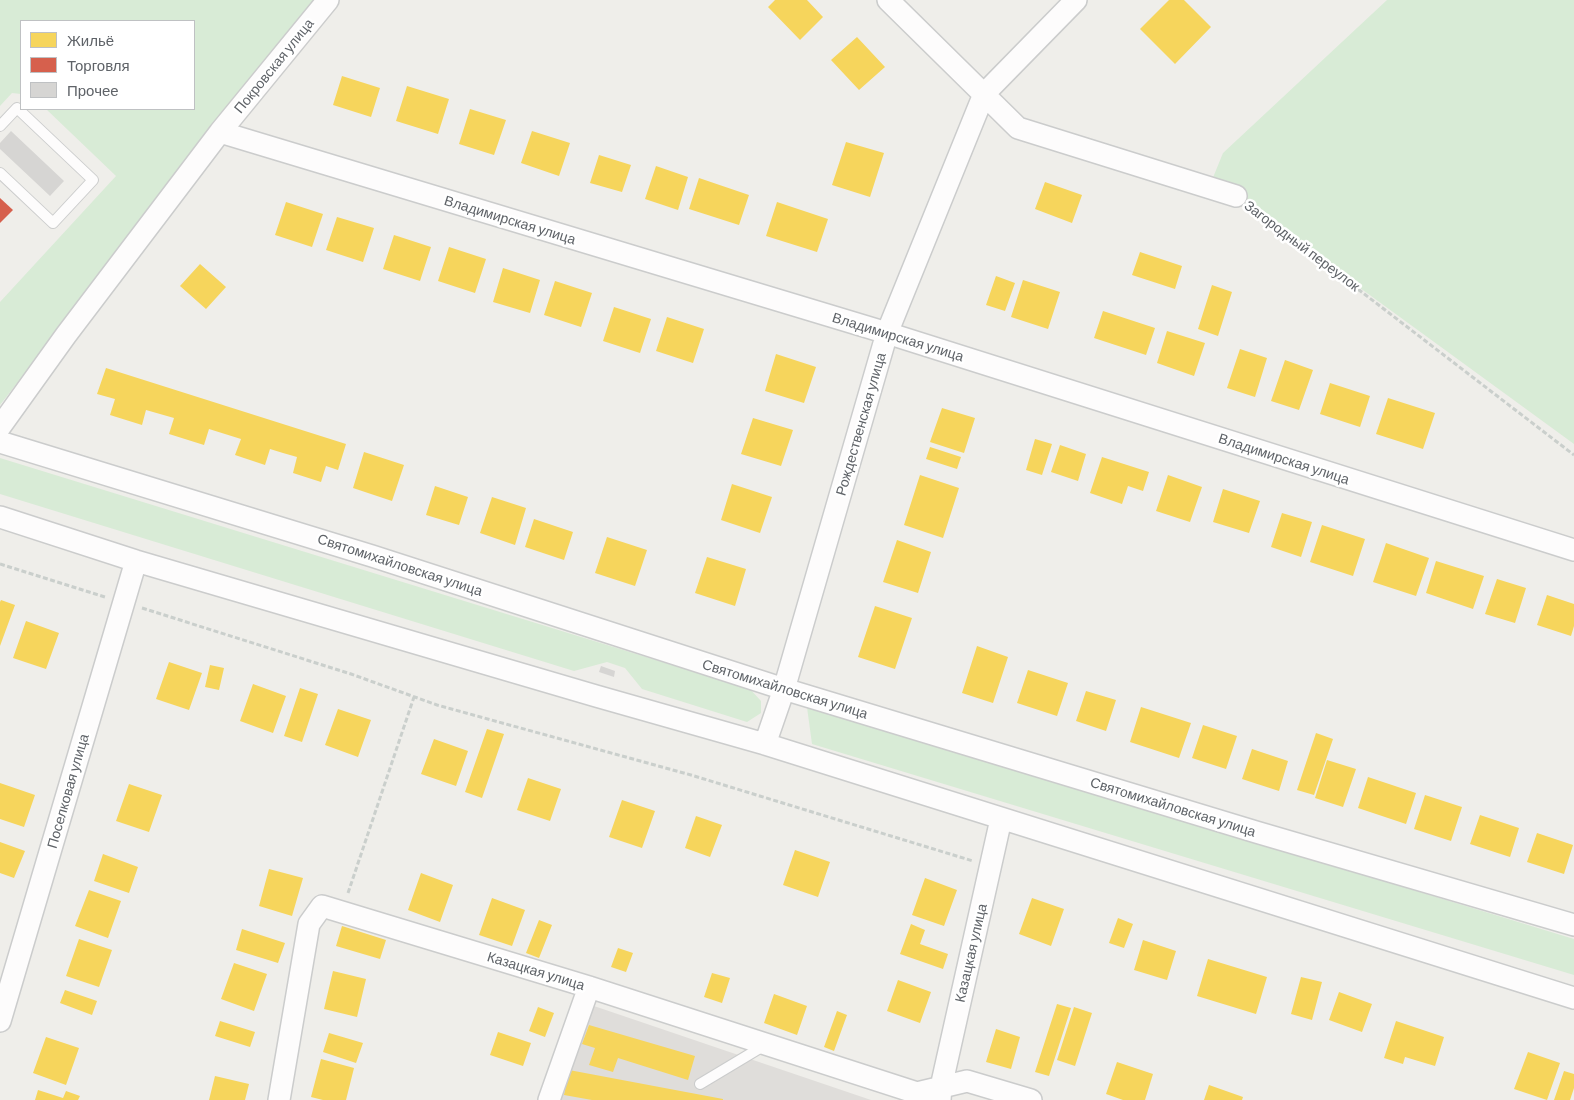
<!DOCTYPE html>
<meta charset="utf-8">
<style>
body{margin:0}
#map{position:relative;width:1574px;height:1100px;overflow:hidden;background:#efeeea;font-family:Barlow,sans-serif}
canvas{display:block}
.legend{position:absolute;left:20px;top:20px;width:175px;height:90px;box-sizing:border-box;background:#fff;border:1px solid #bfc1c3;margin:0;padding:6px 9px;list-style:none;font-size:15px;color:#5f6368}
.legend li{display:flex;align-items:center;gap:10px;height:25px}
.legend b{width:25px;border:1px solid #bfc1c3}
</style>
<div id="map">
<canvas width="1574" height="1100"></canvas>
<ul class="legend">
<li><b style="height:14px;background:#f6d55c"></b>Жильё</li>
<li><b style="height:14px;background:#d6604d"></b>Торговля</li>
<li><b style="height:14px;background:#d6d5d3"></b>Прочее</li>
</ul>
</div>
<script>
const ctx = document.querySelector('canvas').getContext('2d');
ctx.lineJoin = 'round';
function fill(path, color) {
  ctx.fillStyle = color;
  ctx.fill(path, 'evenodd');
}
function strokePath(path, color, width, dash) {
  ctx.strokeStyle = color;
  ctx.lineWidth = width;
  ctx.lineCap = dash ? 'butt' : 'round';
  ctx.setLineDash(dash || []);
  ctx.stroke(path);
}
function drawText(font, color, halo, rows, align = 'center') {
  ctx.font = font + ' Barlow,sans-serif';
  ctx.lineWidth = 5;
  ctx.setLineDash([]);
  ctx.textBaseline = 'middle';
  ctx.strokeStyle = halo;
  ctx.fillStyle = color;
  for (const [text, x, y, turn = 0] of rows) {
    ctx.save();
    ctx.translate(x, y);
    ctx.rotate((+turn || 0) * Math.PI / 180);
    ctx.textAlign = isNaN(turn) ? turn : align;
    if (halo) ctx.strokeText(text, 0, 0);
    ctx.fillText(text, 0, 0);
    ctx.restore();
  }
}
const industrial = new Path2D(`
 M591,1005l280,95h-316z`);
const green = new Path2D(`
 M0,0h315l-315,405v-103l116,-126 -70,-67h148v-88h-173v73l-9,-1 -12,13z
 M1387,0h187v444l-362,-264 11,-27z
 M0,458l750,231 11,12v12l-14,9 -105,-33 -17,-21 -18,-6 -33,9 -574,-177z
 M806,700l509,160 259,79v36l-762,-231z`);
const homes = new Path2D(`
 M775,0h32l16,17 -23,23 -32,-33z
 M1169,0h15l27,27 -36,37 -35,-35z
 M857,37l28,30 -26,23 -28,-30z
 M342,76l38,12 -9,29 -38,-12z
 M407,86l42,13 -11,35 -42,-13z
 M470,109l36,11 -12,35 -35,-11z
 M532,131l38,12 -11,33 -38,-13z
 M846,142l38,11 -14,44 -38,-12z
 M599,155l32,10 -9,27 -32,-9z
 M656,166l32,11 -10,33 -33,-11z
 M699,178l50,17 -10,30 -50,-16z
 M1045,182l37,13 -10,28 -37,-14z
 M286,202l37,12 -11,33 -37,-12z
 M777,202l51,17 -11,33 -51,-16z
 M337,217l37,11 -11,34 -37,-12z
 M394,235l37,12 -11,34 -37,-12z
 M449,247l37,12 -11,34 -37,-12z
 M1140,252l42,14 -7,23 -43,-14z
 M200,264l26,23 -20,22 -26,-23z
 M503,268l37,12 -10,33 -37,-11z
 M996,276l19,7 -10,28 -19,-6z
 M1023,280l37,12 -12,37 -37,-12z
 M555,281l37,12 -11,34 -37,-12z
 M1212,285l20,7 -14,44 -20,-7z
 M614,307l37,12 -11,34 -37,-12z
 M1103,311l52,17 -9,27 -52,-17z
 M667,317l37,12 -11,34 -37,-12z
 M1167,331l38,12 -11,33 -37,-13z
 M1240,349l27,9 -12,39 -28,-9z
 M776,354l40,13 -12,36 -39,-12z
 M1285,360l28,10 -14,40 -28,-9z
 M106,368l240,76 -8,26 -12,-4 -5,16 -28,-9 4,-16 -14,-4 -13,-4 -5,16 -30,-10 6,-16 -32,-10 -5,16 -35,-11 5,-16 -28,-8 -4,15 -32,-10 5,-16 -18,-5z
 M1330,383l40,13 -10,31 -40,-13z
 M1388,398l47,15 -12,36 -47,-15z
 M942,408l33,10 -11,35 -34,-11z
 M753,418l40,12 -12,36 -40,-12z
 M1035,439l17,5 -10,31 -16,-5z
 M1060,445l26,9 -8,27 -27,-9z
 M930,447l31,10 -4,12 -31,-10z
 M364,452l40,13 -12,36 -39,-13z
 M1102,457l47,15 -6,19 -15,-5 -6,18 -32,-11z
 M920,475l39,13 -16,50 -39,-13z
 M1168,475l34,12 -12,35 -34,-11z
 M732,484l40,13 -12,36 -39,-13z
 M435,486l33,11 -9,28 -33,-10z
 M1223,489l37,12 -11,32 -36,-11z
 M492,497l34,11 -11,37 -35,-12z
 M1282,513l30,9 -11,35 -30,-10z
 M534,519l39,13 -9,28 -39,-13z
 M1322,525l43,14 -12,37 -43,-14z
 M607,537l40,13 -12,36 -40,-13z
 M897,540l34,12 -13,41 -35,-11z
 M1386,543l43,15 -13,38 -43,-14z
 M707,557l39,12 -11,37 -40,-13z
 M1436,561l48,15 -11,33 -47,-16z
 M1497,579l29,9 -11,35 -30,-9z
 M1547,595l27,9v22l-3,10 -34,-11z
 M1,600l14,5 -15,41v-44z
 M875,606l37,12 -17,51 -37,-12z
 M26,621l33,12 -13,36 -33,-11z
 M977,646l31,11 -15,46 -31,-10z
 M169,662l33,11 -13,37 -33,-11z
 M210,665l14,3 -5,22 -14,-3z
 M1028,670l40,13 -11,33 -40,-13z
 M253,684l33,12 -13,37 -33,-12z
 M300,688l18,6 -16,48 -18,-6z
 M1086,691l30,9 -10,31 -30,-10z
 M1141,707l50,16 -12,35 -49,-16z
 M338,709l33,11 -13,37 -33,-12z
 M1203,725l34,11 -11,33 -34,-11z
 M487,729l17,5 -22,64 -17,-6z
 M1316,733l17,6 -19,56 -17,-5z
 M434,739l34,12 -12,35 -35,-12z
 M1252,749l36,12 -9,30 -37,-12z
 M1327,760l29,9 -13,38 -28,-9z
 M1368,777l48,16 -10,31 -48,-16z
 M528,778l33,11 -11,32 -33,-11z
 M0,783l35,12 -11,32 -24,-8z
 M129,784l33,11 -13,37 -33,-11z
 M1425,795l37,12 -11,34 -37,-12z
 M622,800l33,11 -13,37 -33,-11z
 M1480,815l39,13 -9,29 -40,-13z
 M696,816l26,9 -12,32 -25,-9z
 M1537,833l36,12 -9,29 -37,-12z
 M0,842l25,9 -11,27 -14,-5z
 M795,850l35,12 -12,35 -35,-12z
 M103,854l35,13 -9,26 -35,-12z
 M269,869l34,9 -11,38 -33,-10z
 M421,873l32,12 -13,37 -32,-12z
 M925,878l32,12 -13,36 -32,-11z
 M89,890l32,11 -13,37 -33,-12z
 M492,898l33,12 -13,36 -33,-11z
 M1032,898l32,11 -13,37 -32,-12z
 M1118,918l15,6 -9,24 -15,-5z
 M539,920l13,5 -13,33 -13,-5z
 M911,924l14,6 -5,14 28,10 -5,15 -43,-15z
 M342,926l44,14 -6,19 -44,-13z
 M242,929l43,14 -7,20 -42,-13z
 M79,939l33,11 -13,37 -33,-11z
 M1143,940l33,11 -9,29 -33,-10z
 M618,948l15,5 -7,19 -15,-5z
 M1208,959l59,18 -11,37 -59,-18z
 M234,963l33,11 -13,37 -33,-12z
 M333,971l33,8 -9,38 -33,-8z
 M712,973l18,5 -8,25 -18,-6z
 M1301,977l21,5 -10,38 -21,-6z
 M898,980l33,12 -11,31 -33,-12z
 M65,990l32,11 -5,14 -32,-12z
 M1339,992l33,12 -10,28 -33,-12z
 M774,994l33,12 -10,29 -33,-12z
 M1057,1004l14,4 -22,68 -14,-4z
 M538,1007l16,6 -9,24 -16,-6z
 M1074,1007l18,6 -17,53 -18,-6z
 M837,1011l10,4 -13,36 -10,-4z
 M220,1021l35,11 -5,15 -35,-11z
 M1396,1021l48,16 -9,29 -30,-9 -2,7 -19,-6z
 M589,1025l106,31 -7,24 -70,-22 -5,14 -24,-7 6,-17 -13,-4z
 M996,1029l24,8 -9,32 -25,-7z
 M498,1032l33,11 -8,23 -33,-11z
 M329,1033l34,10 -7,20 -33,-11z
 M46,1037l33,11 -13,37 -33,-12z
 M1528,1052l32,11 -13,37 -33,-11z
 M321,1059l33,9 -8,32h-23l-12,-3z
 M1117,1062l36,12 -8,26h-22l-17,-6z
 M569,1070l154,29v1h-131l-28,-5z
 M1564,1071l10,3v14l-4,12h-16z
 M215,1076l34,8 -4,16h-36z
 M1209,1085l34,12 -1,3h-38z
 M38,1090l25,8 3,-7 14,5 -2,4h-43z`);
const shops = new Path2D(`
 M0,198l13,12 -13,13z`);
const building = new Path2D(`
 M11,131l53,50 -14,15 -50,-47v-6z
 M601,666l14,5 -1,6 -15,-5z`);
const path = new Path2D(`
 M1251,207l323,248
 M0,564l105,33
 M142,608l209,66 86,31 254,70 282,86
 M348,893l66,-196`);
const lane = new Path2D(`
 M0,126l17,-18 76,72 -40,43 -53,-50
 M700,1084l65,-39`);
const street = new Path2D(`
 M888,0l130,128 218,68
 M220,132l667,201 687,217
 M0,427l66,-92 154,-203 108,-132
 M0,442l372,114 412,133 472,143 318,93
 M0,517l136,44 460,135 169,48 809,254
 M765,744l19,-55 103,-356 97,-239 92,-94
 M0,1021l136,-460
 M279,1100l30,-176 13,-18 267,81 328,106 50,-12 64,19
 M549,1100l40,-113
 M940,1100l1,-13 60,-268`);
const streetNames = [
 ["Покровская улица",274,66,-51],
 ["Владимирская улица",510,220,17],
 ["Загородный переулок",1302,246,37],
 ["Владимирская улица",898,337,17],
 ["Рождественская улица",861,424,-74],
 ["Владимирская улица",1284,459,18],
 ["Святомихайловская улица",400,565,18],
 ["Святомихайловская улица",785,689,17],
 ["Поселковая улица",68,791,-74],
 ["Святомихайловская улица",1173,807,17],
 ["Казацкая улица",971,953,-77],
 ["Казацкая улица",536,971,17]
];
fill(industrial, '#dfddda');
fill(green, '#d8ebd6');
fill(homes, '#f6d55c');
fill(shops, '#d6604d');
fill(building, '#d6d5d3');
strokePath(lane, '#cbcccc', 12);
strokePath(street, '#cbcccc', 24);
strokePath(path, '#cacfcc', 3, [5, 2.5]);
strokePath(lane, '#fdfcfc', 10);
strokePath(street, '#fdfcfc', 21);
drawText('14px', '#5f6368', '#fff', streetNames);
</script>
